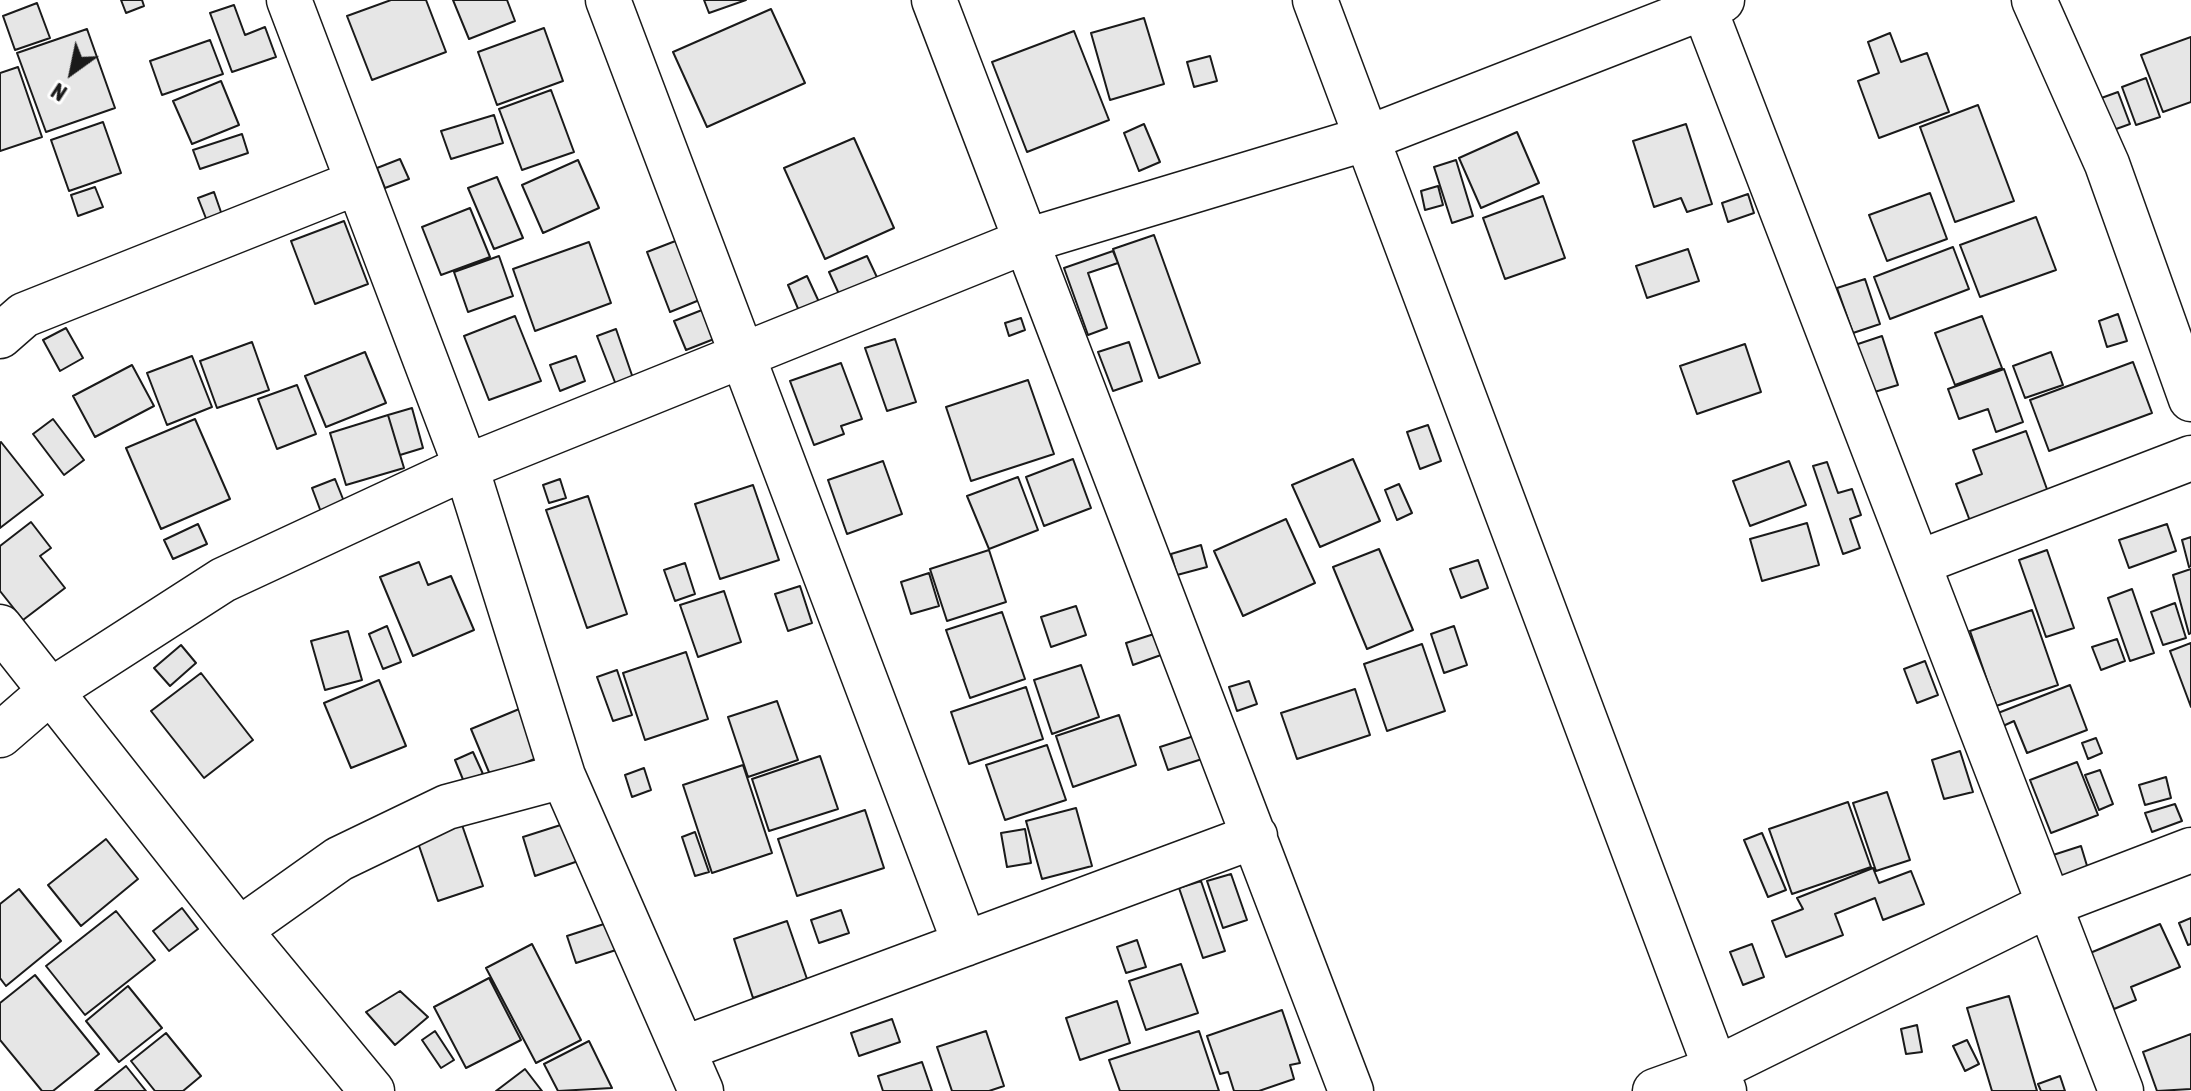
<!DOCTYPE html>
<style>
body{margin:0}
#map{position:relative;width:2191px;height:1091px;overflow:hidden;background:#fff;font-family:"Asap Condensed",sans-serif}
canvas{display:block}
.north{position:absolute;left:32px;top:32px;width:80px;height:80px;-webkit-text-stroke:6px #fff;paint-order:stroke;rotate:213deg;font-size:22px;font-weight:700;line-height:32px;text-align:center;color:#1a1a1a}
.north::after{content:'';display:block;margin:auto;width:28px;height:36px;background:#1a1a1a;clip-path:polygon(50% 0,100% 100%,50% 72%,0 100%)}
</style>
<div id="map">
<canvas width="2191" height="1091"></canvas>
<div class="north">N</div>
</div>
<script>
const ctx = document.querySelector('canvas').getContext('2d');
ctx.lineJoin = 'round';
function fill(path, color) {
  ctx.fillStyle = color;
  ctx.fill(path, 'evenodd');
}
function strokePath(path, color, width, dash) {
  ctx.strokeStyle = color;
  ctx.lineWidth = width;
  ctx.lineCap = dash ? 'butt' : 'round';
  ctx.setLineDash(dash || []);
  ctx.stroke(path);
}
const building = new Path2D(`
 M121,0h21l2,6 -18,7z
 M391,0h35l20,52 -74,28 -25,-64z
 M453,0h54l8,21 -46,18z
 M704,0h42l-37,13z
 M37,3l13,35 -35,12 -12,-34z
 M234,5l11,30 20,-8 11,30 -44,15 -22,-59z
 M771,9l34,74 -98,44 -34,-75z
 M1144,18l20,66 -54,16 -19,-67z
 M544,28l19,53 -66,24 -19,-53z
 M87,29l28,79 -69,24 -29,-79z
 M1074,31l35,89 -82,32 -35,-90z
 M1890,33l11,29 26,-9 22,59 -70,26 -21,-57 21,-8 -11,-31z
 M2191,37v65l-28,10 -22,-57z
 M210,40l13,34 -61,21 -12,-34z
 M1210,56l7,25 -23,6 -7,-25z
 M18,67l24,70 -42,14v-78z
 M2146,78l14,39 -24,8 -14,-38z
 M221,81l18,44 -47,19 -19,-43z
 M551,90l23,62 -52,18 -23,-61z
 M2118,92l12,32 -25,9 -12,-32z
 M1978,105l36,96 -59,21 -35,-95z
 M494,115l9,28 -52,16 -10,-28z
 M103,122l18,51 -52,18 -18,-51z
 M1144,124l16,38 -21,9 -15,-38z
 M1686,124l26,80 -25,8 -6,-14 -27,9 -21,-66z
 M1517,132l22,51 -58,25 -22,-50z
 M242,134l6,19 -48,16 -7,-19z
 M854,138l40,90 -69,31 -41,-91z
 M400,159l9,20 -24,9 -8,-20z
 M578,160l21,48 -56,25 -21,-48z
 M1456,160l17,56 -21,7 -18,-56z
 M497,177l26,61 -29,11 -26,-61z
 M1438,186l5,19 -18,5 -4,-19z
 M95,187l8,20 -25,9 -7,-21z
 M214,192l8,23 -15,6 -9,-23z
 M1930,193l17,46 -60,22 -18,-46z
 M1748,194l6,19 -26,9 -6,-19z
 M1543,196l22,62 -60,21 -22,-61z
 M470,208l20,49 -49,18 -19,-48z
 M2036,217l20,53 -76,27 -20,-52z
 M344,221l24,63 -53,20 -24,-63z
 M1154,235l46,128 -41,15 -46,-129z
 M678,240l24,59 -32,13 -23,-60z
 M589,242l22,61 -76,28 -22,-62z
 M1953,247l16,42 -79,30 -16,-42z
 M1688,249l11,32 -52,17 -11,-32z
 M1113,251l5,12 -30,10 19,55 -19,7 -24,-67z
 M499,256l14,40 -45,16 -14,-40z
 M867,256l15,32 -38,17 -15,-33z
 M807,276l12,26 -20,9 -11,-26z
 M1865,279l15,45 -27,9 -16,-45z
 M702,310l12,29 -28,11 -12,-29z
 M2118,314l9,27 -20,6 -8,-26z
 M515,316l26,65 -52,19 -25,-64z
 M1982,316l20,52 -47,17 -20,-52z
 M1021,318l4,12 -16,6 -4,-13z
 M66,328l17,30 -23,13 -17,-31z
 M616,329l19,55 -17,6 -21,-54z
 M1882,336l16,49 -27,8 -16,-48z
 M895,339l21,63 -29,9 -22,-63z
 M252,342l17,48 -52,18 -17,-47z
 M1129,342l13,39 -29,10 -15,-39z
 M1745,344l16,48 -64,22 -17,-48z
 M365,352l21,51 -60,24 -21,-51z
 M2051,352l12,33 -38,13 -12,-32z
 M192,356l20,51 -45,18 -20,-52z
 M576,356l9,25 -25,10 -10,-26z
 M2133,362l19,51 -103,38 -19,-51z
 M841,363l21,56 -21,7 3,8 -30,11 -24,-64z
 M132,365l22,41 -59,31 -22,-41z
 M2004,369l19,53 -27,10 -8,-23 -29,10 -11,-30z
 M1028,380l26,74 -83,27 -25,-74z
 M297,385l19,49 -39,15 -19,-50z
 M412,408l11,40 -23,7 -12,-40z
 M388,415l16,53 -58,17 -16,-52z
 M53,419l31,41 -20,15 -31,-41z
 M195,419l35,80 -69,30 -35,-81z
 M1428,425l13,36 -21,8 -13,-37z
 M2026,431l22,61 -78,29 -14,-37 26,-10 -9,-24z
 M1,442l42,53 -43,33v-85z
 M1073,459l18,49 -47,18 -18,-49z
 M1353,459l27,62 -60,26 -28,-62z
 M883,461l19,53 -55,20 -19,-54z
 M1789,461l17,44 -56,21 -17,-45z
 M1827,462l11,31 14,-4 9,26 -11,4 10,29 -17,6 -30,-88z
 M1018,477l20,53 -49,19 -22,-53z
 M335,479l10,25 -24,8 -9,-24z
 M560,479l6,19 -17,5 -6,-18z
 M1399,484l13,29 -15,7 -12,-30z
 M753,485l26,75 -59,19 -25,-75z
 M588,496l39,118 -40,14 -41,-118z
 M1286,519l29,64 -72,33 -29,-65z
 M31,522l20,26 -11,8 25,32 -42,32 -23,-29v-45z
 M1807,523l12,42 -57,16 -12,-42z
 M198,524l9,20 -34,15 -9,-19z
 M2167,524l9,27 -47,17 -10,-28z
 M2191,537v29l-2,1 -7,-27z
 M1201,545l6,22 -30,8 -6,-21z
 M1379,549l34,81 -46,19 -34,-82z
 M989,550l17,52 -59,19 -17,-52z
 M2047,550l27,78 -28,9 -27,-77z
 M1478,560l10,28 -27,10 -11,-29z
 M419,562l9,23 23,-9 23,54 -61,26 -33,-79z
 M685,563l10,31 -20,7 -11,-31z
 M2191,569v64l-2,1 -16,-59z
 M929,573l10,33 -28,8 -10,-32z
 M800,586l12,37 -24,8 -13,-37z
 M2132,589l22,64 -24,8 -22,-63z
 M724,591l17,51 -43,15 -18,-52z
 M2175,603l11,35 -23,7 -12,-33z
 M1076,606l10,29 -35,12 -10,-30z
 M2032,610l26,75 -62,21 -26,-75z
 M1002,612l23,67 -55,19 -24,-68z
 M387,626l14,36 -18,7 -14,-35z
 M1454,626l13,39 -23,8 -13,-39z
 M348,631l14,49 -37,10 -14,-49z
 M1154,634l7,21 -28,10 -7,-22z
 M2117,639l8,22 -24,9 -9,-23z
 M2191,643v64l-21,-56z
 M1422,644l23,67 -58,20 -23,-67z
 M181,645l15,18 -26,23 -16,-18z
 M686,652l22,67 -63,21 -22,-67z
 M1925,661l13,34 -21,8 -13,-34z
 M1081,665l18,52 -47,17 -18,-54z
 M617,670l15,45 -19,6 -16,-44z
 M201,673l52,67 -49,38 -53,-67z
 M379,680l27,66 -55,22 -27,-65z
 M1249,681l8,23 -20,7 -8,-24z
 M2070,685l17,45 -60,23 -13,-32 -11,5 -5,-13z
 M1026,687l17,52 -74,25 -18,-52z
 M1355,689l15,46 -73,24 -16,-46z
 M777,701l21,59 -50,17 -20,-60z
 M524,707l20,48 -53,22 -20,-48z
 M1119,715l17,50 -63,22 -17,-51z
 M1194,736l8,23 -34,11 -8,-23z
 M2096,738l6,15 -14,6 -6,-16z
 M1047,745l19,55 -61,20 -19,-55z
 M1960,751l13,41 -29,7 -12,-39z
 M473,752l10,22 -19,8 -9,-22z
 M820,756l18,53 -69,22 -17,-52z
 M2077,762l21,53 -47,18 -21,-53z
 M743,765l29,88 -60,20 -29,-88z
 M644,768l7,22 -19,7 -7,-22z
 M2100,770l13,34 -14,6 -14,-35z
 M2166,777l5,21 -26,7 -6,-20z
 M1887,792l23,68 -34,11 -23,-68z
 M1848,802l23,65 -79,27 -23,-65z
 M2175,804l7,17 -30,11 -7,-19z
 M1076,808l16,58 -50,13 -16,-58z
 M865,810l19,58 -87,28 -19,-57z
 M461,822l22,64 -45,15 -22,-64z
 M570,822l14,37 -49,17 -12,-39z
 M1025,829l6,34 -24,4 -6,-34z
 M695,832l14,40 -14,4 -13,-39z
 M1762,833l24,57 -18,7 -24,-57z
 M106,839l32,40 -57,47 -33,-41z
 M2081,846l10,33 -28,9 -10,-33z
 M1873,868l6,15 32,-12 13,33 -41,16 -8,-22 -40,16 8,21 -57,22 -14,-36 31,-12 -6,-11z
 M1231,874l16,46 -24,8 -16,-47z
 M1201,881l24,70 -22,7 -24,-70z
 M19,889l42,52 -55,45 -6,-8v-74z
 M182,908l16,21 -29,22 -16,-20z
 M841,910l8,23 -30,10 -8,-23z
 M116,911l39,49 -70,55 -39,-49z
 M2191,918v26l-3,1 -9,-22z
 M787,921l20,58 -54,19 -19,-59z
 M607,923l9,27 -40,13 -9,-27z
 M2160,924l20,43 -49,20 5,13 -22,9 -24,-56z
 M1137,940l9,27 -20,6 -9,-26z
 M532,944l49,96 -45,23 -50,-95z
 M1752,944l12,33 -21,8 -13,-33z
 M1181,964l17,49 -52,17 -17,-49z
 M35,975l64,79 -46,37h-11l-42,-51v-37z
 M489,978l32,62 -55,28 -32,-61z
 M128,986l34,42 -43,34 -33,-41z
 M400,991l28,26 -33,28 -29,-33z
 M2009,996l28,95h-45l-25,-83z
 M1117,1001l13,42 -50,17 -14,-42z
 M1282,1010l18,53 -10,2 4,14 -35,12h-25l-6,-19 -8,2 -13,-38z
 M892,1019l8,23 -41,14 -8,-23z
 M1917,1025l5,27 -16,2 -5,-25z
 M435,1031l19,29 -13,8 -19,-28z
 M986,1031l18,55 -15,5h-37l-15,-44z
 M1199,1031l20,60h-99l-11,-31z
 M166,1033l35,43 -18,15h-28l-24,-30z
 M2191,1034v55l-34,2 -14,-39z
 M1967,1040l12,24 -14,7 -12,-25z
 M589,1041l23,47 -54,3 -14,-27z
 M922,1062l10,29h-49l-5,-15z
 M126,1066l20,25h-51z
 M525,1069l17,22h-46z
 M2060,1076l5,15h-24l-3,-7z`);
const minor = new Path2D(`
 M289,0l177,467 97,309 138,315
 M608,0l357,944
 M934,0l417,1091
 M1315,0l409,1091
 M1701,0l420,1091
 M2034,0l73,164 84,235
 M0,336l24,-21 334,-133
 M1918,563l273,-105
 M0,627l239,303 133,161
 M0,735l52,-45 171,-110 243,-113 560,-226 342,-103 354,-138
 M239,930l100,-71 108,-52 116,-31
 M685,1048l570,-212
 M1655,1091l61,-22 334,-165 141,-54`);
fill(building, '#e6e6e6');
strokePath(building, '#1a1a1a', 2);
strokePath(minor, '#1a1a1a', 47);
strokePath(minor, '#fff', 44);
</script>
